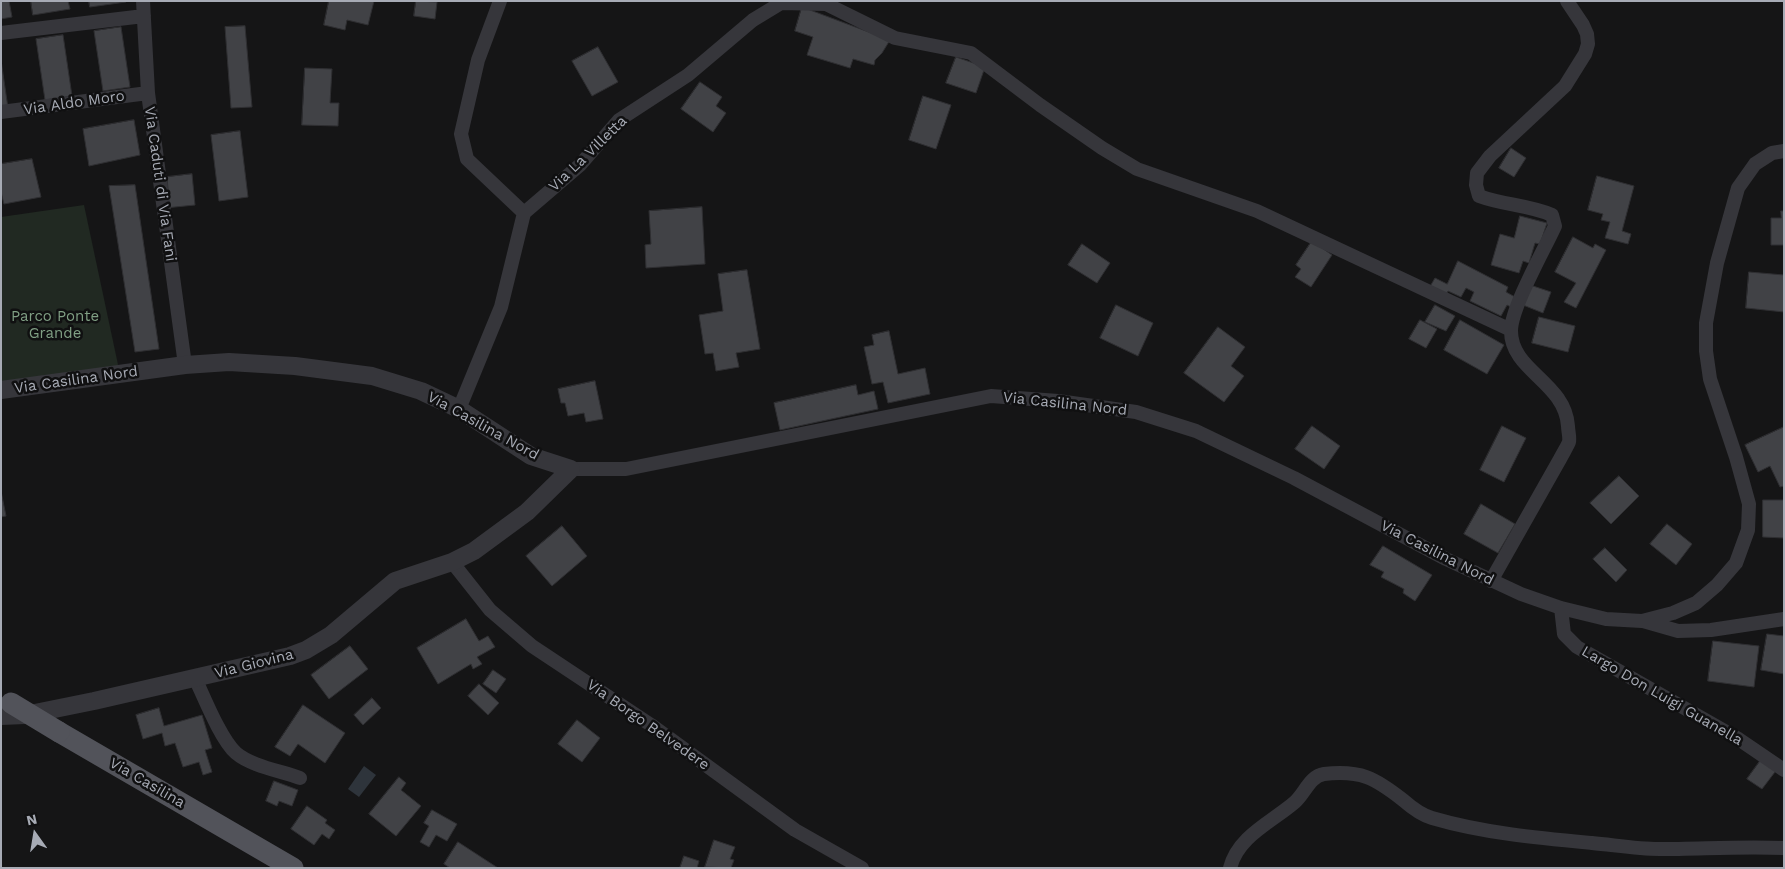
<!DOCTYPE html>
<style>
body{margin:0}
#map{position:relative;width:1785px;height:869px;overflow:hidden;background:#151516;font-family:"Work Sans",sans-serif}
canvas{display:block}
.frame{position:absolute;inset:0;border:2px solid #a7abb5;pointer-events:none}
.north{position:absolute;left:10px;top:809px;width:50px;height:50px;-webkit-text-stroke:4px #101011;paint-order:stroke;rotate:347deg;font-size:14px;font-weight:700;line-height:20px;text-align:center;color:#a7abb5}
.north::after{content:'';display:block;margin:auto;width:18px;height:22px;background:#a7abb5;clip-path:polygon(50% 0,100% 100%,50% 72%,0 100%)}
</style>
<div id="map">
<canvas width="1785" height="869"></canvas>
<div class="frame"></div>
<div class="north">N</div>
</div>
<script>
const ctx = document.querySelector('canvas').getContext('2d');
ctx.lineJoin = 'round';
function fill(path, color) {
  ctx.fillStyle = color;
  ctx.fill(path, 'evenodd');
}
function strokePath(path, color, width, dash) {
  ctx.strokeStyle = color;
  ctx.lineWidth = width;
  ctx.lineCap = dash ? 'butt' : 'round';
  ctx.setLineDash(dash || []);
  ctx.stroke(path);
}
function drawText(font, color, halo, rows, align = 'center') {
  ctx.font = font + ' "Work Sans",sans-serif';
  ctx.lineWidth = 5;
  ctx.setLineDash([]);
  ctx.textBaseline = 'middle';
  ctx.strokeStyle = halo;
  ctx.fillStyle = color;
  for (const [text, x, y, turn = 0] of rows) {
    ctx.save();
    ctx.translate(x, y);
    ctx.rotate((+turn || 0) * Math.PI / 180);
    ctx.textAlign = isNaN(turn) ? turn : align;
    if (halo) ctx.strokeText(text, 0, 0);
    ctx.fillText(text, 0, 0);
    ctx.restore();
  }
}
const green = new Path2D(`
 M84,205l36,169 -119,16v-173z`);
const water = new Path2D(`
 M364,766l12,9 -17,22 -11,-8z`);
const building = new Path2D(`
 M1,1h8l3,16 -11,2z
 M31,1h37l2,8 -37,6z
 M89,1h37v1l-36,5z
 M329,1h45l-6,24 -21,-5 -2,10 -21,-5z
 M416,1l21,1 -2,17 -21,-3z
 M802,7l88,33 -8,13 -7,7 -1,5 -21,-6 -3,9 -43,-13 6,-18 -18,-6z
 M245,26l7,81 -21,1 -6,-81z
 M121,27l9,60 -27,4 -9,-60z
 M63,35l9,61 -27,4 -9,-61z
 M598,47l20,35 -26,14 -20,-35z
 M956,57l29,10 -9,26 -30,-10z
 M1,60l7,48 -7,1z
 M305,68l27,1 -2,34h9l-1,23 -36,-1z
 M700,82l22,15 -6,9 10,7 -13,19 -32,-23z
 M923,96l28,9 -15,44 -27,-9z
 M134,120l6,35 -51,11 -6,-37z
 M240,131l8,66 -29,4 -8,-66z
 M1511,148l15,10 -12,19 -15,-9z
 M32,159l9,38 -37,7 -3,-12v-28z
 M192,174l3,31 -30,3 3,-19 -1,-12z
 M1597,176l37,10 -12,45 9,3 -3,10 -23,-6 5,-16 -9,-2 2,-6 -15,-4z
 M135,185l24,164 -24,3 -26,-166z
 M702,207l3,57 -59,4 -1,-23 6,-1 -2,-33z
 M1781,211h3v34h-13v-27h10z
 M1520,216l27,7 -7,21 -5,-1 -6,20 -6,-2 -4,12 -28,-8 9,-31 14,4z
 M1573,237l20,11 2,-4 11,6 -30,58 -12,-6 12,-19 -21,-11z
 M1312,241l20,14 -21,32 -16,-10 6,-8 -5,-4z
 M1082,244l28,19 -13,20 -29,-18z
 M1458,261l50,26 -2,5 9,5 -4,10 -4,-2 -6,11 -31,-15 4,-9 -8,-4 -5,9 -13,-6 -4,7 -16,-8 7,-12 12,6z
 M747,270l13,79 -24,4 3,14 -23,4 -3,-18 -8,1 -6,-39 24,-4 -5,-37z
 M1749,272l35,3v37l-38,-4z
 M1530,285l21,7 -8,21 -20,-8z
 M1116,305l37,18 -15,33 -38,-18z
 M1435,305l20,11 -9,15 -21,-9z
 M1539,317l36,9 -7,26 -36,-9z
 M1420,320l17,9 -11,19 -17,-9z
 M1460,320l44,25 -17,29 -43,-24z
 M1218,327l27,20 -14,19 13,10 -20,26 -40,-29z
 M889,331l9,43 27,-6 5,26 -42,9 -5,-21 -11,2 -8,-37 10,-2 -2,-10z
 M595,381l8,38 -17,3 -2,-9 -16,3 -3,-13h-4l-3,-14z
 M856,385l2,10 16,-4 4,18 -98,21 -6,-27z
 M1312,426l28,20 -16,23 -29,-20z
 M1502,426l24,12 -22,44 -24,-12z
 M1784,427v59l-4,1 -10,-21 -12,6 -13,-27z
 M1619,476l20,20 -28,28 -21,-21z
 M1,491l5,25 -5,1z
 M1763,500h21v38l-21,-1z
 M1481,504l34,20 -17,29 -34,-19z
 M1667,524l25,20 -16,21 -26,-21z
 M562,526l25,30 -35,30 -26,-30z
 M1383,546l49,29 -17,26 -12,-8 1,-4 -23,-12 3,-5 -14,-7z
 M1605,548l22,22 -11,12 -23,-23z
 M466,619l13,22 9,-5 7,11 -18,10 5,7 -9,5 -2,-5 -33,20 -21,-36z
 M1767,634l17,2v38l-23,-4z
 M1713,641l46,5 -5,41 -46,-6z
 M350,646l18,23 -39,30 -18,-24z
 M493,670l13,9 -10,14 -13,-9z
 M479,684l20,19 -11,12 -20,-19z
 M372,698l9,10 -18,17 -9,-10z
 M303,705l42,28 -20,30 -27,-19 -8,12 -15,-9z
 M159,708l5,18 38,-11 10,33 -7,2 7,22 -9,3 -4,-13 -16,5 -8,-24 -10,3 -3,-13 -19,6 -7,-24z
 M577,720l23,18 -18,24 -24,-18z
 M1763,757l15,11 -16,21 -15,-10z
 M399,777l7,6 -5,7 20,16 -25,30 -27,-22z
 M274,781l24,9 -6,16 -13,-5 -2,5 -11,-5z
 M307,806l20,14 -2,3 10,7 -6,9 -7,-5 -8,11 -23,-16z
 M432,810l25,14 -10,17 -11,-6 -7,12 -9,-5 9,-16 -5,-3z
 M714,840l21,7 -5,12 4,1 -3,8 -26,-1z
 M458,842l40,26h-48l-6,-4z
 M684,856l15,5 -2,7h-17z`);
const minor = new Path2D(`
 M143,1l5,92 37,272
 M500,1l-22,59 -17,74 6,25 57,54
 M826,4l69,34 76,15 69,52 62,43 35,21 120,42 254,119
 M1,33l143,-17
 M1,112l147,-19
 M459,409l42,-102 23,-94 56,-48 39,-45 69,-45 65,-55 28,-17 45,1 4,-3
 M571,469h55l365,-73 67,5 78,11 60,19 98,47 152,81 75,35 40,14 45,11 36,2 31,-8 23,-10 21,-18 19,-22 12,-33 1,-26 -13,-47 -26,-78 -4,-28v-28l11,-60 21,-75 17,-24 17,-11 12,-2
 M452,562l38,48 42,36 119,79 144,105 67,38
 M1491,581l69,-122c3,-6 7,-12 9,-17 1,-5 -1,-11 -1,-16 -3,-44 -57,-55 -57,-95 0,-23 33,-81 44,-105l-3,-11c-23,-10 -49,-10 -73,-19l-3,-11 1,-12 13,-17 75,-70 20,-32 3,-10 -1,-10 -4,-9 -16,-24
 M1561,608l3,26 13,13 160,91 47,32
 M1643,621l35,10 33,-1 73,-11
 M195,678c9,19 26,62 41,75 15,13 45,18 64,25
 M1230,868c8,-32 42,-46 65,-66 10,-9 15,-26 29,-28 37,-4 51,4 79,26 8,7 18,15 29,18 51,15 106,20 160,25 22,2 45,6 67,6 42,0 83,-3 125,-1`);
const tertiary = new Path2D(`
 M1,390l184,-25 44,-3 66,4 77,10 49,15 38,18 72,47 40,13 -44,43 -53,39 -22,11 -57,19 -64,54 -25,15 -16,6 -196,45 -69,14 -24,1`);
const primary = new Path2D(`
 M59,732l234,136`);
const primaryBridge = new Path2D(`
 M11,703l48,29`);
const streetNames = [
 ["Via Aldo Moro",74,103,-8],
 ["Via La Villetta",588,154,-44],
 ["Via Caduti di Via Fani",160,184,82],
 ["Via Casilina Nord",76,380,-8],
 ["Via Casilina Nord",1065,404,6],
 ["Via Casilina Nord",483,426,29],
 ["Via Casilina Nord",1437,553,27],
 ["Via Giovina",254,664,-14],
 ["Largo Don Luigi Guanella",1662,696,30],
 ["Via Borgo Belvedere",648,725,35],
 ["Via Casilina",147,783,30]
];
const parkNames = [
 ["Parco Ponte",55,317],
 ["Grande",55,334]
];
fill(green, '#212922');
fill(water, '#2e343b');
fill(building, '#414246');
strokePath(building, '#2f2f32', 1);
strokePath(minor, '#36363b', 14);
strokePath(tertiary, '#36363b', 18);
strokePath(primary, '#52535a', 21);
strokePath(primaryBridge, '#52535a', 21);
drawText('15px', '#a7abb5', '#101011', streetNames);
drawText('15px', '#809f84', '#101011', parkNames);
</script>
